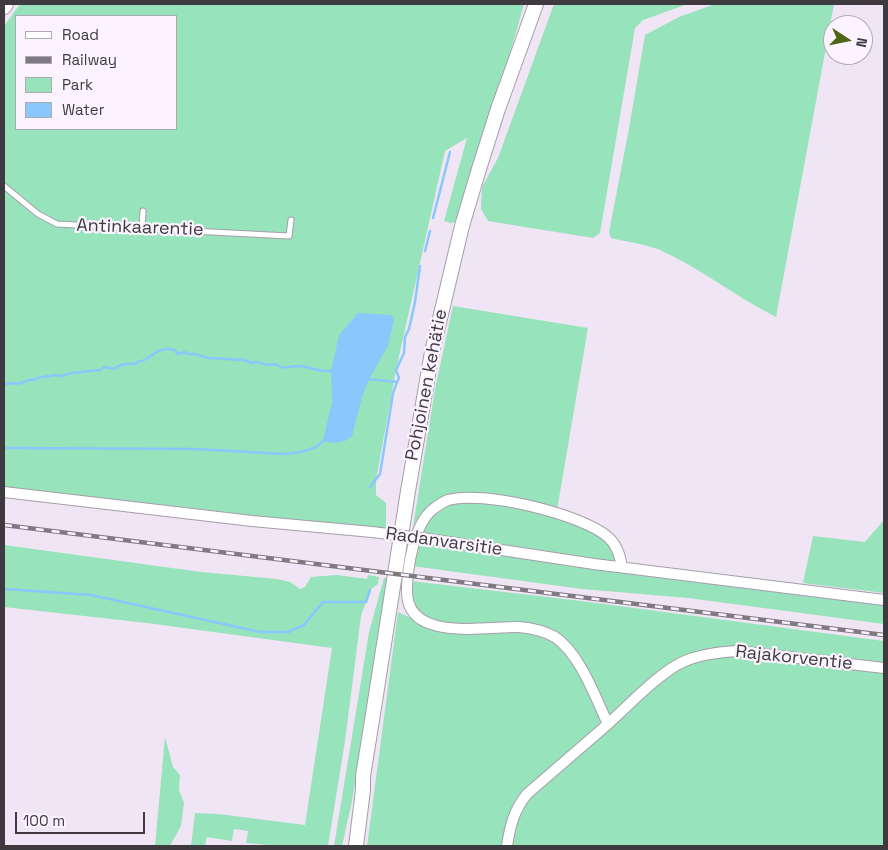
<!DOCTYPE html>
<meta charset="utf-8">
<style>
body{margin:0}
#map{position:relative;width:888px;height:850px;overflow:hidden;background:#efe5f4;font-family:"Space Grotesk",sans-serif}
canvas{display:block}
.frame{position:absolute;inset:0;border:5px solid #3e3a3f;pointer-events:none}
.legend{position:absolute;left:15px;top:15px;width:162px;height:115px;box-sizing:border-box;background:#fbf3ff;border:1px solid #afa9b2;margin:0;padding:6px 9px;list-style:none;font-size:15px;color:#3e3a3f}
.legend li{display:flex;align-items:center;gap:10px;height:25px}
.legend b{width:25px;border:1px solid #afa9b2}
.north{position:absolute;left:823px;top:15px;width:50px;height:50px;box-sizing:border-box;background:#fbf3ff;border:1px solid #afa9b2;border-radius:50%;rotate:101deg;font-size:14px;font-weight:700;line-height:20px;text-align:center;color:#3e3a3f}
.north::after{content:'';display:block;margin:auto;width:18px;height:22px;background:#4f6614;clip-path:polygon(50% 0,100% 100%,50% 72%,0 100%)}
.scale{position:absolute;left:15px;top:812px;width:130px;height:22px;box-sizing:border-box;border:2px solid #3e3a3f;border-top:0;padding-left:6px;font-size:15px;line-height:18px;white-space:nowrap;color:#3e3a3f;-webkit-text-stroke:4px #fbf3ff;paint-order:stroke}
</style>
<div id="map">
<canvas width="888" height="850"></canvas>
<div class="frame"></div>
<ul class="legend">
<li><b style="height:6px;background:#fff"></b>Road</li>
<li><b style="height:6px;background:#7f7982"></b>Railway</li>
<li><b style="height:14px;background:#97e3bb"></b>Park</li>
<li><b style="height:14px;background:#89c7fc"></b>Water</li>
</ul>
<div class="north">N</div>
<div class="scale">100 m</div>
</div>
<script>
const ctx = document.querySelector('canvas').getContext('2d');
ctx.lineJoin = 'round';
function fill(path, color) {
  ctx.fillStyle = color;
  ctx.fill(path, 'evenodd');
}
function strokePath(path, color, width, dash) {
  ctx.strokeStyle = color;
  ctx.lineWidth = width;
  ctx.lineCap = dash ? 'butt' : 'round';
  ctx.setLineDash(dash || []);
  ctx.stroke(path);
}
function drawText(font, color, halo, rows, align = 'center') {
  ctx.font = font + ' "Space Grotesk",sans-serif';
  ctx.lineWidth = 4.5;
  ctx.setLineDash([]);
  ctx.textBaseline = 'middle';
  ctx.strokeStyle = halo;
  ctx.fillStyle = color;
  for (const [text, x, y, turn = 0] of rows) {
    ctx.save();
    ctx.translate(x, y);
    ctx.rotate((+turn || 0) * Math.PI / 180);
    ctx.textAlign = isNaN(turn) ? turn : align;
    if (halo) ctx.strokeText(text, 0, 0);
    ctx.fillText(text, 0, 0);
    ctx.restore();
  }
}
const green = new Path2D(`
 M20,4h504c-19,71 -44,139 -66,210l-3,8 -4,1 -7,-2 23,-83 -22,13 -49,219 -20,110v15l10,8v26l-14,2 -179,-23 -189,-20v-462zM16,16h160v113h-160z
 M554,4h134l-45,16 -8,8 -35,205 -7,5 -105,-17 -7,-12 1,-22 16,-29z
 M715,4h119l-58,313c-40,-20 -76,-49 -116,-67 -15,-6 -33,-8 -49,-12l-2,-6 19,-98 17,-99 34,-18z
 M453,306l135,22 -31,182 -107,-14c-16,5 -30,15 -37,31l22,-138z
 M456,501l34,1 84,19 35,21 8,16 -5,5 -193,-30 16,-23z
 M884,520v73l-81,-10 10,-47 52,6z
 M417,542l249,36 7,-2 211,27v21l-196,-26 -106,-9 -170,-23z
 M4,545l197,27 76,7 13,3 10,7 5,-2 6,-10 26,-2 30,4 1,-4 11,2 -1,7 -8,6 -9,26 -16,125 -17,105h-49l-33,-3 2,-12 -14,-2 -2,12 -25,-4 -2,8 -14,1 4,-33 23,1 87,11 27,-177 -185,-25 -143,-16z
 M384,578h5l-37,223 -10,45h-8l35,-214z
 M411,581l170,20 303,40v24l-124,-17 -24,-1 -30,3 -91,63h-9l-48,-76c-23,-3 -126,-11 -139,-23 -8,-7 -9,-23 -8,-33z
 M398,612l19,9 105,9 22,4 19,13 18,29 20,43 -2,7 -72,62 -24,58h-136z
 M737,654l147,18v174h-373l8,-32 7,-13 133,-117 27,-20 22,-7z
 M165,737l8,30 7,8 -1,15 5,13 -3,23 -10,18 -3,2h-13z`);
const water = new Path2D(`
 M358,313l32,2 4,3 -6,28 -19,33 -7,18 -10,39 -7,5 -11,2 -11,-2 9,-39 -1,-31 8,-36z`);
const stream = new Path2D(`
 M433,218l17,-66
 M425,251l5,-20
 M369,379l28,3 -4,11 -13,81 -10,13
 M397,382l2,-4 -3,-8 8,-17 1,-16 4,-8 6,-27 5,-36
 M4,385c6,-4 10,0 17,-2 6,-2 7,-4 13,-3l3,-2 19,-3 6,1 10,-3 28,-3 4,-3 11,2c4,-5 14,-6 21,-5l1,-2c15,-1 17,-17 38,-12l2,4 8,-2 3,2h7l13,4 36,2 7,3 5,-1 13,3 6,-1c10,6 14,2 24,2 11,1 21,6 32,5
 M4,448l192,1 88,5 17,-2 15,-5 7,-6
 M4,589l87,6 169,37h28l16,-7 19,-23h43l4,-12`);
const service = new Path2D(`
 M4,186l34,28 19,10 232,12 2,-16
 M142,227l1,-16`);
const minor = new Path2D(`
 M4,492l248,29 120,11
 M429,539l165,25 290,36
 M608,724c20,-18 54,-54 77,-63 17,-7 35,-9 53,-10l146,17
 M507,846c3,-20 7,-36 20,-52l81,-70c-13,-27 -28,-70 -53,-87 -11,-6 -24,-9 -36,-10 -32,-1 -113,16 -112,-36 0,-23 7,-66 25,-81 5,-4 11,-8 16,-10 34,-10 134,14 160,37 9,8 12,18 14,30`);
const secondary = new Path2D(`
 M4,7l2,-3
 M356,846l7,-56v-14l10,-62 35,-223 24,-139 30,-126 17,-57 19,-60 38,-105`);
const rail = new Path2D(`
 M4,525l880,110`);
const minorBridge = new Path2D(`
 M372,532l57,7`);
const streetNames = [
 ["Antinkaarentie",140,228,2],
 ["Pohjoinen kehätie",427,385,-79],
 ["Radanvarsitie",444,542,8],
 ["Rajakorventie",794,658,6]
];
fill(green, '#97e3bb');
fill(water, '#89c7fc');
strokePath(stream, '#89c7fc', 2.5);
strokePath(service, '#a69eab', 7);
strokePath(minor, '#a69eab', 12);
strokePath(secondary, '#a69eab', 16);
strokePath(service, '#fff', 5);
strokePath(minor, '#fff', 10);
strokePath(secondary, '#fff', 14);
strokePath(rail, '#7f7982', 4.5);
strokePath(rail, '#fbf3ff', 2.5, [8]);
strokePath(minorBridge, '#a69eab', 12, []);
strokePath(minorBridge, '#fff', 10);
drawText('18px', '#3e3a3f', '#fbf3ff', streetNames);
</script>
